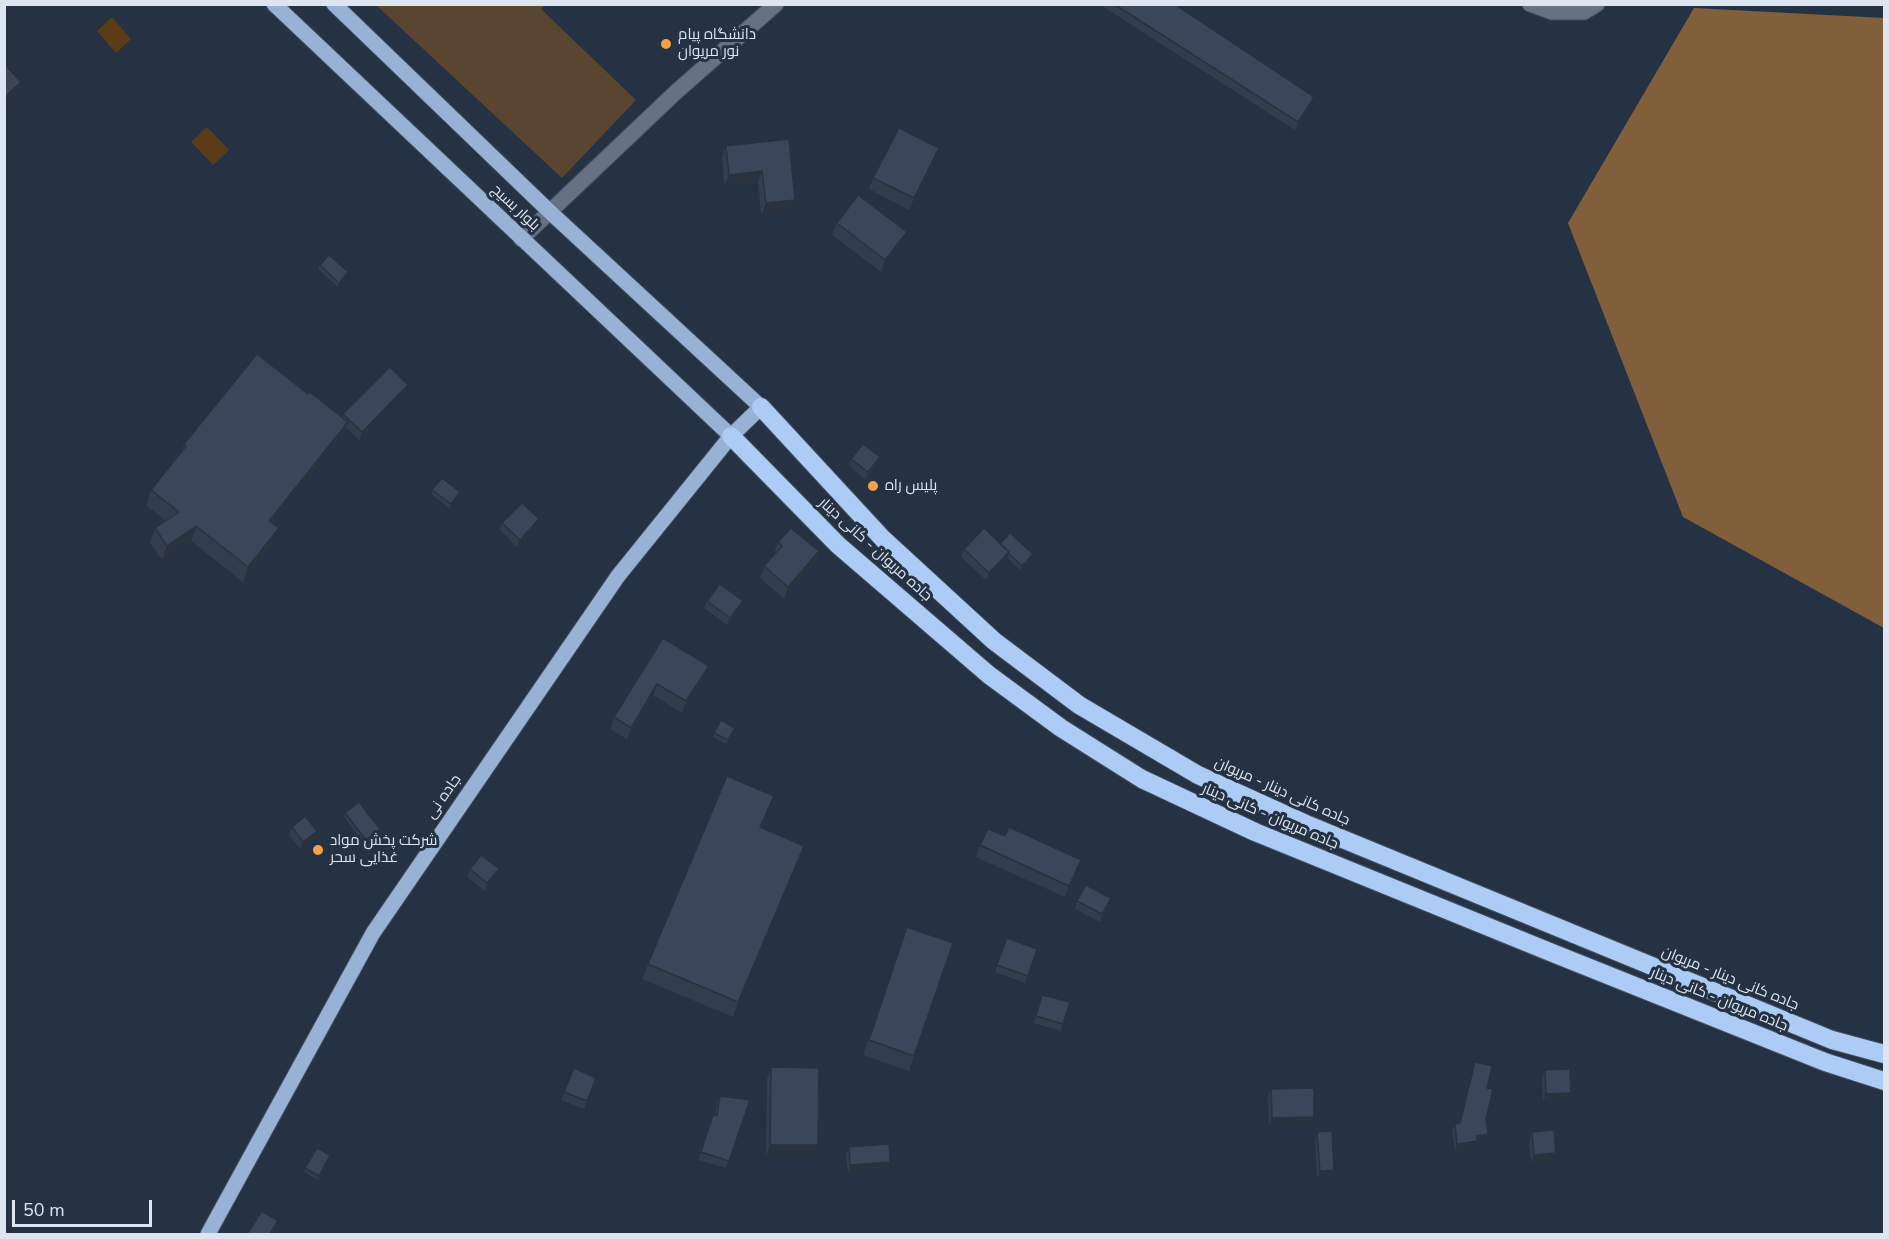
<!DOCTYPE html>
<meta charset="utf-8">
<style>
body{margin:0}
#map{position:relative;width:1889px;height:1239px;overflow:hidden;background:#253243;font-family:"Nunito Sans",sans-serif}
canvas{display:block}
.frame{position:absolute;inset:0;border:6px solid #dde5f1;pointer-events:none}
.scale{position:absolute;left:12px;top:1200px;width:140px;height:27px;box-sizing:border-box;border:3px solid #dde5f1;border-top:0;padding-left:8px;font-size:18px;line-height:21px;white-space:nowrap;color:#dde5f1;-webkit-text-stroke:4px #253243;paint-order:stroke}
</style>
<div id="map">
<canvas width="1889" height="1239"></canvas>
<div class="frame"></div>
<div class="scale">50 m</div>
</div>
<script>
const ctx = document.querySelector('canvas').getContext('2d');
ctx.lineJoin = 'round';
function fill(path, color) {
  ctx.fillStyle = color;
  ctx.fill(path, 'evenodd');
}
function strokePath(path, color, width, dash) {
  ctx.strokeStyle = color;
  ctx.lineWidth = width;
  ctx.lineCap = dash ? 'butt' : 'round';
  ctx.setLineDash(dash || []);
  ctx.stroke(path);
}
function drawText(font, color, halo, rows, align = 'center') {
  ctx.font = font + ' "Nunito Sans",Cairo,sans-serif';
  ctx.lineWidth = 6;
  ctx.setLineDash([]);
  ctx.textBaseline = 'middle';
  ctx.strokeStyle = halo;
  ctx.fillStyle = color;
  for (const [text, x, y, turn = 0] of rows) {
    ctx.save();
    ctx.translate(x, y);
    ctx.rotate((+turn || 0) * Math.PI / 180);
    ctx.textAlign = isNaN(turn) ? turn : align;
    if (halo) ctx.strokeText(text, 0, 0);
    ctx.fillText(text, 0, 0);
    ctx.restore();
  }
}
const green = new Path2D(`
 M376,5h169l-4,4 95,91 -74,78z`);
const forest = new Path2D(`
 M1694,8l190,10v610l-201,-111 -115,-294z`);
const water = new Path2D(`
 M112,17l19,22 -15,14 -19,-22z
 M207,127l22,23 -16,15 -22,-23z`);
const minor = new Path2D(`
 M1530,4l22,8h32l13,-8
 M521,239l155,-147 100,-88`);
const major = new Path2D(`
 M274,4l457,432
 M208,1234l165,-301 245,-357 113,-140 30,-29 -211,-195 -216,-208`);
const highway = new Path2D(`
 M761,407l122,132 111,102 85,64 119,70 108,49 526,216 52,14
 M731,436l107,109 151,130 72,53 81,51 113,53 300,122 270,108 59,19`);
const wall = new Path2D(`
 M1099,4h75l138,101 -17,25z
 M789,139l2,73 -30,3 -3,-32 -34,3 -2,-29 4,-11z
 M935,160l-26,50 -40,-21 4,-11z
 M837,223l66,20 -22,29 -49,-37z
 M320,265l28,7 -1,4 -9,11 -20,-18z
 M405,393l-46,47 -13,-13 -4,10 -69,87 6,4 -6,15 -30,39 -52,-41 -29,19 -12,-17 5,-15 11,-7 -20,-16 5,-15 31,-40 2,-6 124,-50 34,24 1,-4z
 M880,457l-3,8 -11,15 -17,-14 2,-7z
 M432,490l28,2 -1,4 -10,12 -18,-14z
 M502,523l34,4 -19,20 -17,-17z
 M778,542l41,9 -4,12 -31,36 -24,-21 4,-12 10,-12z
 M1000,544l33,10 -2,4 -11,12 -13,-13 -1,3 -20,20 -25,-23 3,-8z
 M707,601l33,7 -13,17 -23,-17z
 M663,638l41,39 -22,36 -29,-18 -26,44 -17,-10 4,-12z
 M734,731l-8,13 -13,-7 1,-4z
 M774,796l-13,32 43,18 -71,171 -91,-38 6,-15z
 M345,813l35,16 -1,4 -15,10 -20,-26z
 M292,827l22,12 -14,10 -11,-14z
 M1005,836l76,24 -16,37 -89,-40 4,-12z
 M470,869l26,7 -11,15 -18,-14z
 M1077,901l31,5 -8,16 -25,-13z
 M907,927l46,16 -44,128 -46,-16z
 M1007,938l30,11 -12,34 -30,-11z
 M1042,995l21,29 -2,7 -28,-8z
 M1475,1062l12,26 -2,54 -9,1 -2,6 -19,2 -3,-20 3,-7 4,-1z
 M771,1067l47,78 -4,11h-48l1,-77z
 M1545,1070l24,31 -26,1 -1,-25z
 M596,1078l-12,31 -23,-9 3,-8z
 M1271,1089l43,28 -3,7 -42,1 -1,-29z
 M720,1096l30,4 -24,68 -28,-8 15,-45h2l2,-12z
 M1317,1132l17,38 -3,8 -14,1 -2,-39z
 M1532,1132l21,29 -22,2 -2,-23z
 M849,1147l41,15 -2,7 -40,4 -2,-18z
 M330,1155l-12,25 -14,-8 1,-4z`);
const shadedWall = new Path2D(`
 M21,82l-4,11 -13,12v-7z
 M1314,97l-2,8 -17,25 3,-8z
 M939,148l-4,12 -26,50 5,-12z
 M762,171l-4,12 -34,3 5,-11z
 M795,200l-4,12 -30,3 5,-12z
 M907,232l-4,11 -22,29 4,-12z
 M348,272l-1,4 -9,11 1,-4z
 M408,385l-3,8 -46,47 3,-8z
 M348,422l-6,15 -78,99 5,-15z
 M880,457l-3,8 -11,15 2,-8z
 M460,492l-1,4 -10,12 2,-4z
 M539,519l-3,8 -19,20 3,-7z
 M196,526l-5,15 -29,19 5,-14z
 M279,528l-6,15 -30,39 5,-15z
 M819,551l-4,12 -31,36 4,-12z
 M1009,552l-3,8 -20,20 3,-7z
 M1033,554l-2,4 -11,12 2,-4z
 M743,601l-3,7 -13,17 3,-7z
 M709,666l-5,11 -22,36 4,-12z
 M657,684l-4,11 -26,44 4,-11z
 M380,829l-1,4 -15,10 2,-3z
 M317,831l-3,8 -14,10 3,-7z
 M804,846l-6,15 -65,156 5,-15z
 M1081,860l-4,11 -12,26 4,-11z
 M499,869l-3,7 -11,15 2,-8z
 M1111,898l-3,8 -8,16 2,-8z
 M1571,1093l-2,8 -26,1 3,-8z
 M1314,1117l-3,7 -42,1 3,-7z
 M1488,1134l-3,8 -9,1 -2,6 -19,2 2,-7 20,-8z
 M770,1145h48l-4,11h-48z
 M1556,1153l-3,8 -22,2 3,-8z
 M890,1162l-2,7 -40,4 2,-8z
 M1334,1170l-3,8 -14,1 3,-8z
 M278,1221l-2,8 -4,5h-2z`);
const building = new Path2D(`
 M1114,4h60l140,93 -16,25z
 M4,64l17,18 -17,16z
 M899,128l40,20 -25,50 -41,-20z
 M789,139l6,61 -29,3 -4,-32 -33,4 -3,-29z
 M858,195l49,37 -22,28 -48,-37z
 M329,255l19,17 -9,11 -19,-18z
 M257,354l51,40 2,-2 38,30 -79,99 10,7 -31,39 -52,-41 -29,20 -12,-18 24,-16 -28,-22 35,-44 -2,-2z
 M390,367l18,18 -46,47 -19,-18z
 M863,444l17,13 -12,15 -17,-13z
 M442,478l18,14 -9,12 -19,-14z
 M522,503l17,16 -19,21 -18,-17z
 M791,528l28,23 -31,36 -24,-21 18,-20 -4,-4z
 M984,528l25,24 -20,21 -25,-24z
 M1010,533l23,21 -11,12 -14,-13 1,-1 -9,-8z
 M720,584l23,17 -13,17 -23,-17z
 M663,638l46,28 -23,35 -29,-17 -26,44 -17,-11z
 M721,720l14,8 -7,12 -14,-7z
 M727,776l47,20 -14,31 44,19 -66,156 -90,-38z
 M359,802l21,27 -14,11 -21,-27z
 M305,816l12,15 -14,11 -11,-15z
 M1009,827l72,33 -12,26 -89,-41 8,-16 17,7z
 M481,855l18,14 -12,14 -17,-14z
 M1086,885l25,13 -9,16 -25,-13z
 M907,927l46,16 -39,113 -45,-16z
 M1007,938l30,11 -9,27 -31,-11z
 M1042,995l28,7 -7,22 -27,-8z
 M1475,1062l17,4 -5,22 6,1 -7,30 2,15 -11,2v5l-20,3 -2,-20 5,-1z
 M771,1067l48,1 -1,77h-48z
 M574,1068l22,10 -9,23 -23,-9z
 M1570,1069l1,24 -25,1 -1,-24z
 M1314,1088v29l-42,1 -1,-29z
 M720,1096l30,4 -21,61 -28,-9 12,-37 4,1z
 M1554,1130l2,23 -22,2 -2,-23z
 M1332,1131l2,39 -14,1 -3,-39z
 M889,1144l1,18 -40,3 -1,-18z
 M317,1148l13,7 -11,21 -14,-8z
 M262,1211l16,10 -8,13h-23z`);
const markers = [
 [666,44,6,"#f4a344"],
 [873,486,6,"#f4a344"],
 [318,850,6,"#f4a344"]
];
const poiNames = [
 ["دانشگاه پیام",678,35],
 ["نور مریوان",678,52],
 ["پلیس راه",885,486],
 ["شرکت پخش مواد",330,841],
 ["غذایی سحر",330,858]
];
const streetNames = [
 ["بلوار بسیج",515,208,43],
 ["جاده مریوان - کانی دینار",875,550,42],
 ["جاده کانی دینار - مریوان",1282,792,24],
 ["جاده نی",444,797,-55],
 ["جاده مریوان - کانی دینار",1270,817,23],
 ["جاده کانی دینار - مریوان",1730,979,22],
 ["جاده مریوان - کانی دینار",1719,1000,22]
];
fill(green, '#594530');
fill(forest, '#825f3b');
fill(water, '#5c3c17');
strokePath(minor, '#424f5f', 17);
strokePath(major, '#424f5f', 17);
strokePath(highway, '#424f5f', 20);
strokePath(minor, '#667283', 15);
strokePath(major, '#98b2d5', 15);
strokePath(highway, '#acccf6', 18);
fill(wall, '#323d4d');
fill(shadedWall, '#29323f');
fill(building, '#3a475a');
strokePath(building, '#29323f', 1.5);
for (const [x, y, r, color] of markers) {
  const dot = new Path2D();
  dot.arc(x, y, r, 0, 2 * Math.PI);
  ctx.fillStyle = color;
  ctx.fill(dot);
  strokePath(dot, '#253243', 2);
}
drawText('15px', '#dde5f1', '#253243', poiNames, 'left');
drawText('15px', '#dde5f1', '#253243', streetNames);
</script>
